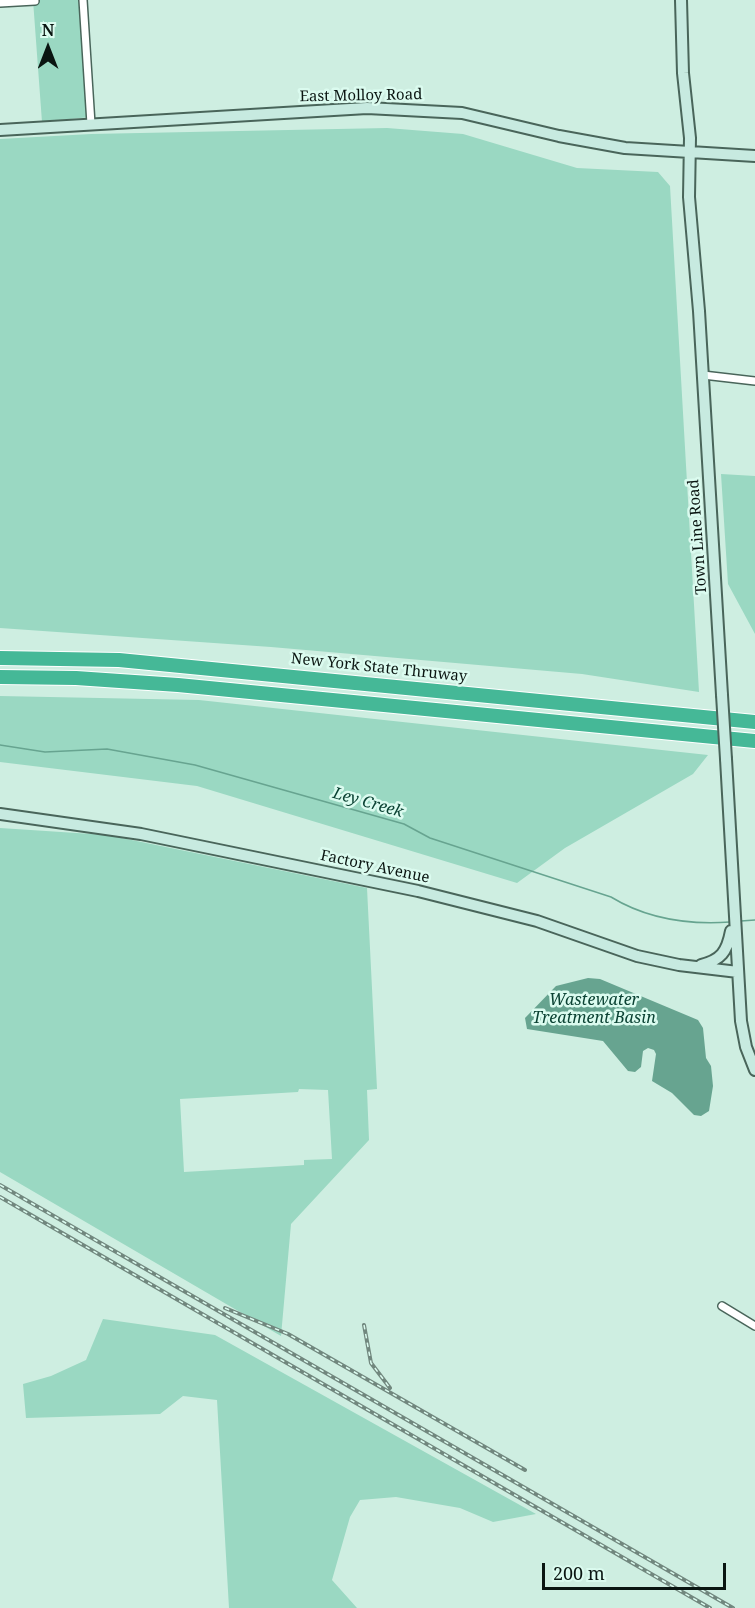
<!DOCTYPE html>
<style>
body{margin:0}
#map{position:relative;width:755px;height:1608px;overflow:hidden;background:#ceeee1;font-family:"Noto Serif",serif}
canvas{display:block}
.north{position:absolute;left:18px;top:18px;width:60px;height:60px;-webkit-text-stroke:4px #dbfbef;paint-order:stroke;rotate:0deg;font-size:16px;font-weight:700;line-height:24px;text-align:center;color:#0a1511}
.north::after{content:'';display:block;margin:auto;width:21px;height:27px;background:#0a1511;clip-path:polygon(50% 0,100% 100%,50% 72%,0 100%)}
.scale{position:absolute;left:542px;top:1563px;width:184px;height:27px;box-sizing:border-box;border:3px solid #0a1511;border-top:0;padding-left:8px;font-size:18px;line-height:21px;white-space:nowrap;color:#0a1511;-webkit-text-stroke:4px #dbfbef;paint-order:stroke}
</style>
<div id="map">
<canvas width="755" height="1608"></canvas>
<div class="north">N</div>
<div class="scale">200 m</div>
</div>
<script>
const ctx = document.querySelector('canvas').getContext('2d');
ctx.lineJoin = 'round';
function fill(path, color) {
  ctx.fillStyle = color;
  ctx.fill(path, 'evenodd');
}
function strokePath(path, color, width, dash) {
  ctx.strokeStyle = color;
  ctx.lineWidth = width;
  ctx.lineCap = dash ? 'butt' : 'round';
  ctx.setLineDash(dash || []);
  ctx.stroke(path);
}
function drawText(font, color, halo, rows, align = 'center') {
  ctx.font = font + ' "Noto Serif",serif';
  ctx.lineWidth = 5;
  ctx.setLineDash([]);
  ctx.textBaseline = 'middle';
  ctx.strokeStyle = halo;
  ctx.fillStyle = color;
  for (const [text, x, y, turn = 0] of rows) {
    ctx.save();
    ctx.translate(x, y);
    ctx.rotate((+turn || 0) * Math.PI / 180);
    ctx.textAlign = isNaN(turn) ? turn : align;
    if (halo) ctx.strokeText(text, 0, 0);
    ctx.fillText(text, 0, 0);
    ctx.restore();
  }
}
const green = new Path2D(`
 M33,0h48l9,117 -48,5z
 M387,128l76,6 114,34 81,4 12,14 29,506 -117,-18 -311,-27 -271,-19v-489l91,-5z
 M721,474l34,2v158l-27,-50z
 M0,696l199,4 509,55 -15,19 -128,74 -48,35 -320,-97 -197,-24z
 M0,828l107,7 260,53 10,201 -10,1 2,50 -78,84 -10,112 -281,-164zM299,1089l29,1 4,69 -28,1v5l-120,7 -4,-73 118,-7z
 M103,1319l112,16 321,179 -43,8 -33,-14 -64,-11 -36,3 -10,17 -18,63 25,28h-128l-12,-208 -34,-4 -23,18 -134,4 -3,-34 28,-8 35,-16z`);
const water = new Path2D(`
 M588,978l12,1 98,41 5,8 3,30 5,8 2,20 -4,25 -8,5 -7,-1 -22,-22 -20,-12 4,-27 -2,-4 -6,-2 -5,3 -2,16 -6,5 -7,-1 -25,-30 -76,-12 -2,-11 31,-32z`);
const stream = new Path2D(`
 M0,745l45,7 62,-3 88,16 209,59 26,14 181,59c36,22 77,28 119,25
 M741,921l14,-1`);
const street = new Path2D(`
 M83,0l8,124
 M0,3l35,-2
 M703,375l52,6
 M722,1306l33,20`);
const secondary = new Path2D(`
 M681,0l2,73 7,65 -1,59 10,114 23,384
 M0,130l367,-22 95,5 97,23 66,12 130,8
 M726,759l15,262 5,26 9,23
 M0,814l141,20 277,57 119,30 100,35 42,9 59,7
 M701,965c20,-5 26,-13 30,-34`);
const highway = new Path2D(`
 M0,658l119,2 636,62
 M0,677l76,1 102,7 577,56`);
const rail = new Path2D(`
 M0,1185l733,423
 M0,1197l710,411
 M225,1308l63,26 237,136
 M364,1325l7,38 19,25`);
const secondaryBridge = new Path2D(`
 M722,695l4,64`);
const streetNames = [
 ["East Molloy Road",361,96,-1],
 ["Town Line Road",698,537,-94],
 ["New York State Thruway",379,668,6],
 ["Factory Avenue",375,867,12]
];
const waterNames = [
 ["Ley Creek",368,803,16],
 ["Wastewater",594,1000],
 ["Treatment Basin",594,1018]
];
fill(green, '#9ad8c2');
fill(water, '#67a490');
strokePath(stream, '#67a490', 1.5);
strokePath(street, '#49655a', 10);
strokePath(secondary, '#49655a', 14);
strokePath(highway, '#fff', 16);
strokePath(street, '#fff', 7);
strokePath(secondary, '#c7eae0', 10);
strokePath(highway, '#45b897', 14);
strokePath(rail, '#71877e', 4);
strokePath(rail, '#dbfbef', 1.5, [4.5]);
strokePath(secondaryBridge, '#49655a', 14, []);
strokePath(secondaryBridge, '#c7eae0', 10);
drawText('15px', '#0a1511', '#dbfbef', streetNames);
drawText('italic 16px', '#0b4233', '#dbfbef', waterNames);
</script>
